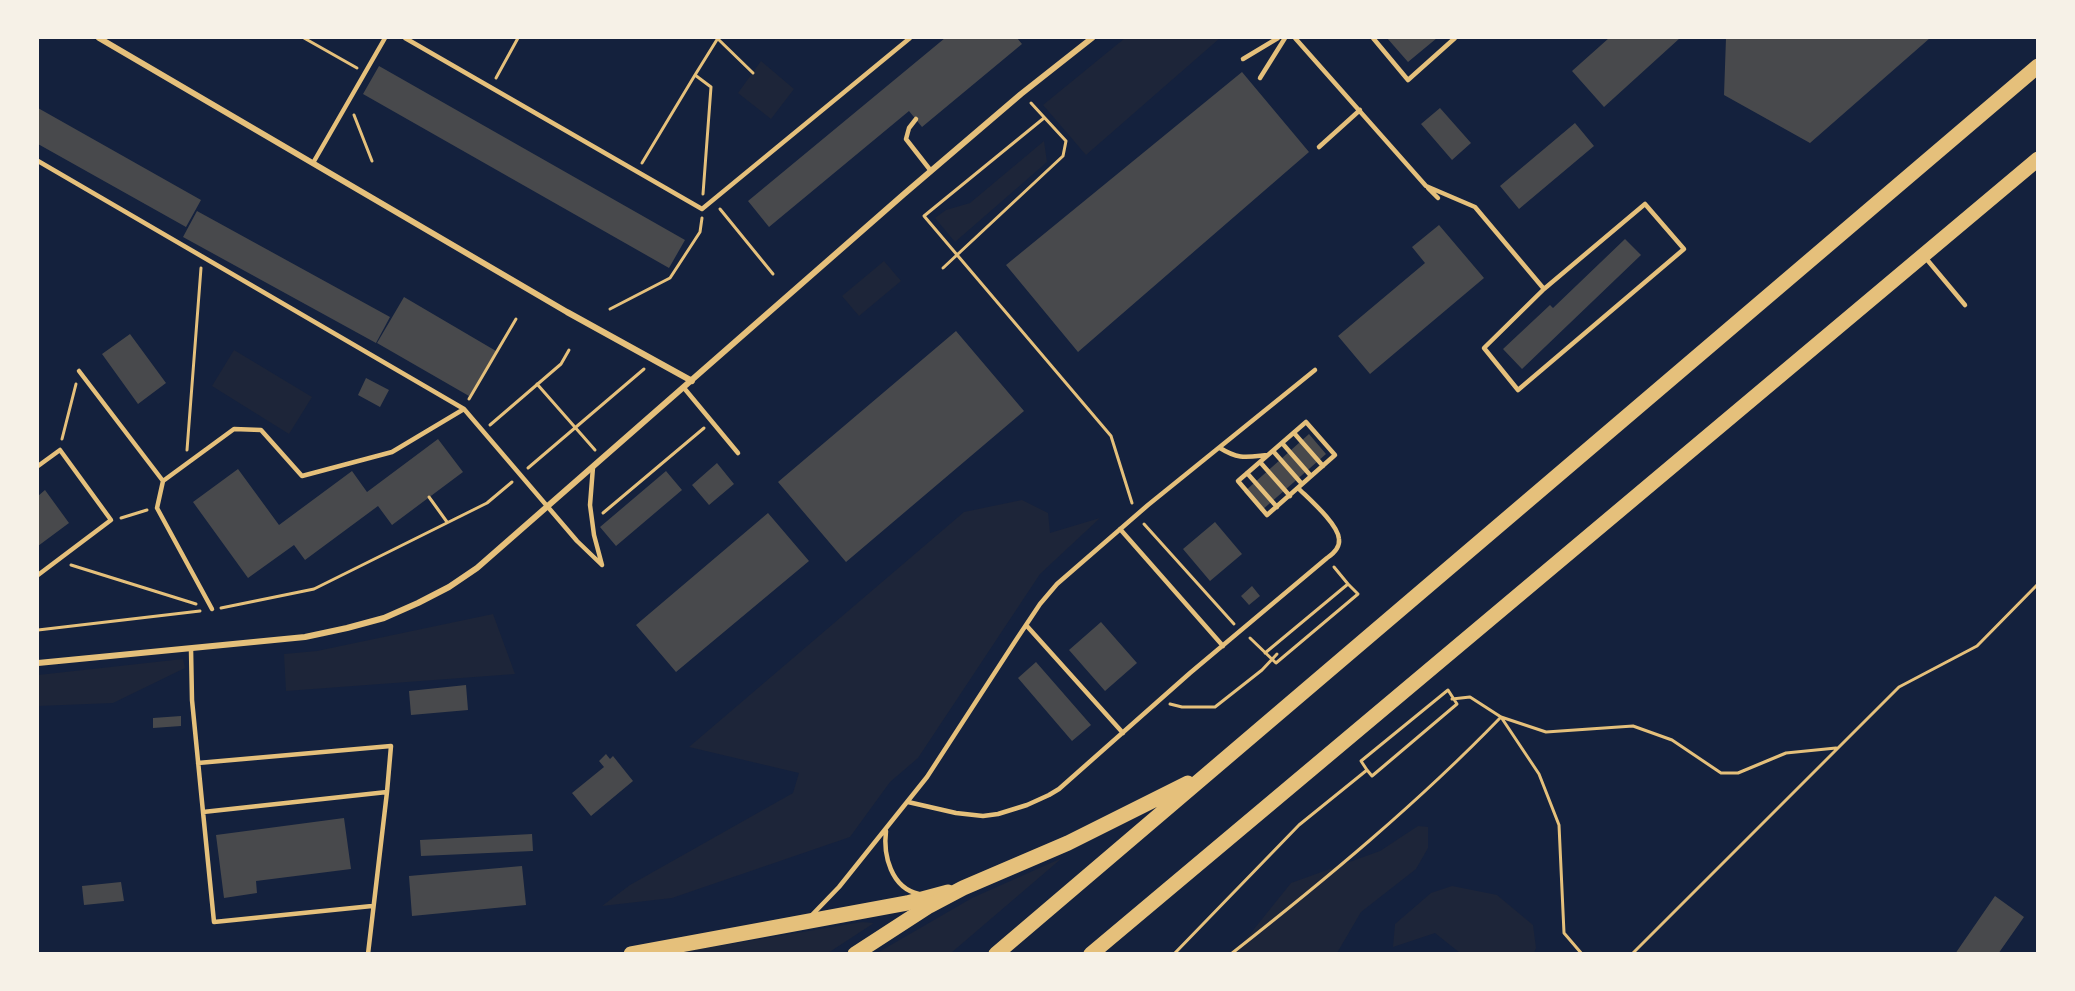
<!DOCTYPE html>
<style>
body{margin:0}
#map{position:relative;width:2075px;height:991px;overflow:hidden;background:#14213d;font-family:"DM Sans",sans-serif}
canvas{display:block}
.frame{position:absolute;inset:0;border:39px solid #f6f1e7;pointer-events:none}
</style>
<div id="map">
<canvas width="2075" height="991"></canvas>
<div class="frame"></div>
</div>
<script>
const ctx = document.querySelector('canvas').getContext('2d');
ctx.lineJoin = 'round';
function fill(path, color) {
  ctx.fillStyle = color;
  ctx.fill(path, 'evenodd');
}
function strokePath(path, color, width, dash) {
  ctx.strokeStyle = color;
  ctx.lineWidth = width;
  ctx.lineCap = dash ? 'butt' : 'round';
  ctx.setLineDash(dash || []);
  ctx.stroke(path);
}
const green = new Path2D(`
 M1125,38h95l-134,117 -43,-50z
 M761,61l33,28 -23,30 -33,-26z
 M1044,141l3,21 -92,80 -20,-24 11,-8 24,-7z
 M884,261l17,20 -42,35 -17,-20z
 M234,350l78,47 -23,37 -77,-48z
 M1022,500l26,13 2,20 50,-15 -60,56 -122,184 -28,24 -40,55 -178,61 -70,8 28,-21 163,-92 6,-20 -110,-26 275,-235z
 M493,614l22,60 -229,17 -2,-37 33,-3z
 M183,659l2,9 -72,35 -75,3v-31z
 M1418,826l10,1v21l-12,21 -55,43 -24,41 -103,1 57,-71 89,-32z
 M1062,858l-111,95h-74l95,-55z
 M1452,886l45,9 36,30 3,23 -2,5h-74l-25,-20 -42,14 2,-23 36,-31z
 M862,922l12,1 -46,30h-151z`);
const building = new Path2D(`
 M945,38h72l5,6 -100,83 -13,-16 -140,116 -21,-26z
 M1387,38h50l-29,24z
 M1609,38h71l-76,69 -32,-36z
 M1726,38h204l-120,105 -86,-48z
 M379,66l306,174 -16,28 -306,-174z
 M1242,72l67,80 -231,200 -72,-87z
 M38,108l163,92 -15,27 -148,-83z
 M1440,108l31,35 -19,17 -31,-36z
 M1575,123l19,23 -75,63 -19,-23z
 M197,211l193,106 -14,26 -193,-106z
 M1439,225l45,53 -114,96 -32,-38 87,-73 -13,-16z
 M1625,239l16,16 -119,114 -19,-20 47,-44 3,3z
 M404,297l92,54 -27,45 -92,-53z
 M956,331l68,80 -178,151 -68,-80z
 M130,334l36,49 -28,21 -36,-50z
 M366,378l23,12 -9,17 -22,-12z
 M1309,434l17,20 -65,57 -17,-19z
 M438,439l25,33 -71,53 -14,-19 -73,54 -11,-15 -46,33 -55,-76 45,-33 41,56 73,-54 15,21z
 M717,463l17,21 -25,21 -17,-20z
 M666,471l16,19 -66,56 -16,-19z
 M45,490l24,33 -31,23v-50z
 M768,513l41,48 -133,111 -40,-47z
 M1215,522l27,32 -32,27 -27,-32z
 M1252,586l8,10 -11,9 -8,-9z
 M1101,622l36,41 -32,28 -36,-41z
 M1036,662l55,63 -19,16 -54,-63z
 M466,685l2,25 -57,5 -2,-24z
 M181,716v10l-28,2v-10z
 M606,754l4,5 3,-3 20,25 -42,35 -19,-23 32,-26 -5,-6z
 M344,818l7,51 -95,12 1,12 -33,5 -8,-63z
 M532,834l1,17 -112,5 -1,-16z
 M522,866l4,39 -114,11 -3,-40z
 M121,882l3,19 -40,4 -2,-19z
 M1995,896l29,21 -26,37h-43z`);
const path = new Path2D(`
 M304,38l53,30
 M717,38l36,35
 M496,78l22,-40
 M354,115l18,46
 M1044,118l-120,98 187,220 21,67
 M642,163l53,-88
 M703,194l8,-107 -16,-12 23,-37
 M720,209l53,65
 M943,268l120,-112 3,-15 -35,-38
 M610,309l60,-31 30,-46 2,-14
 M537,384l58,66
 M469,399l47,-80
 M490,425l71,-61 8,-14
 M62,439l14,-55
 M187,450l14,-182
 M528,468l116,-99
 M429,497l18,25
 M603,513l101,-85
 M121,518l26,-8
 M1144,524l90,100
 M71,565l125,39
 M1334,567l14,17
 M221,608l93,-19 173,-86 25,-21
 M38,630l162,-19
 M1250,638l26,25 82,-69 -10,-10 -83,69
 M1452,699l18,-2 31,20 45,15 87,-6 39,14 49,33h17l48,-20 50,-5
 M1170,704l12,3h33l47,-37 15,-16
 M1501,717l38,57 20,51 5,108 18,21
 M1174,954l125,-129 68,-55 -6,-9 87,-71 9,14 -85,72 -5,-6
 M1231,954c94,-74 187,-151 270,-237
 M1632,954l267,-267 78,-41 61,-62`);
const service = new Path2D(`
 M405,38l297,171 208,-171
 M1295,38l131,148 49,21 69,82 101,-85 39,45 -166,141 -34,-42 60,-59
 M1373,38l35,42 47,-42
 M1243,59l35,-21
 M1260,78l25,-40
 M916,119l-7,9 -3,11 25,32
 M1319,147l41,-37
 M38,161l426,248 113,132 25,24
 M313,163l72,-125
 M1428,188l10,10
 M1924,256l41,49
 M79,371l84,110
 M684,388l54,65
 M1306,422l29,33 -68,60 -29,-34z
 M1294,433l29,33
 M1282,443l29,33
 M1220,448c19,12 27,9 48,7
 M1273,451l29,33
 M1260,462l30,34
 M38,466l22,-16 51,70 -73,55
 M593,467l-3,38 4,30 8,30
 M1247,473l30,34
 M1120,529l103,117
 M212,609l-55,-101 6,-27 71,-52 27,1 41,46 90,-24 72,-43
 M1026,625l97,108
 M191,649l1,51 11,112 184,-20 -19,162
 M198,763l193,-17 -4,46
 M908,802l48,11 27,3 15,-2 29,-9 22,-10 10,-6 131,-116 137,-115c6,-4 13,-11 12,-19 -1,-15 -30,-40 -41,-51
 M203,812l11,110 158,-16
 M886,831c-3,24 5,57 33,63
 M811,916l28,-29 88,-110 89,-137 24,-36 17,-20 91,-79 167,-135`);
const minor = new Path2D(`
 M99,38l468,274 125,69
 M38,663l267,-26 42,-9 37,-10 34,-15 31,-16 28,-19 427,-374 117,-100 71,-56`);
const primary = new Path2D(`
 M631,954l276,-51 41,-11`);
const trunk = new Path2D(`
 M855,954l74,-48 34,-18 105,-45 120,-60
 M996,954l1042,-888
 M1091,954l947,-795`);
fill(green, '#1d2539');
fill(building, '#48494c');
strokePath(path, '#e5c07b', 3);
strokePath(service, '#e5c07b', 4.5);
strokePath(minor, '#e5c07b', 6);
strokePath(primary, '#e5c07b', 15);
strokePath(trunk, '#e5c07b', 15);
</script>
